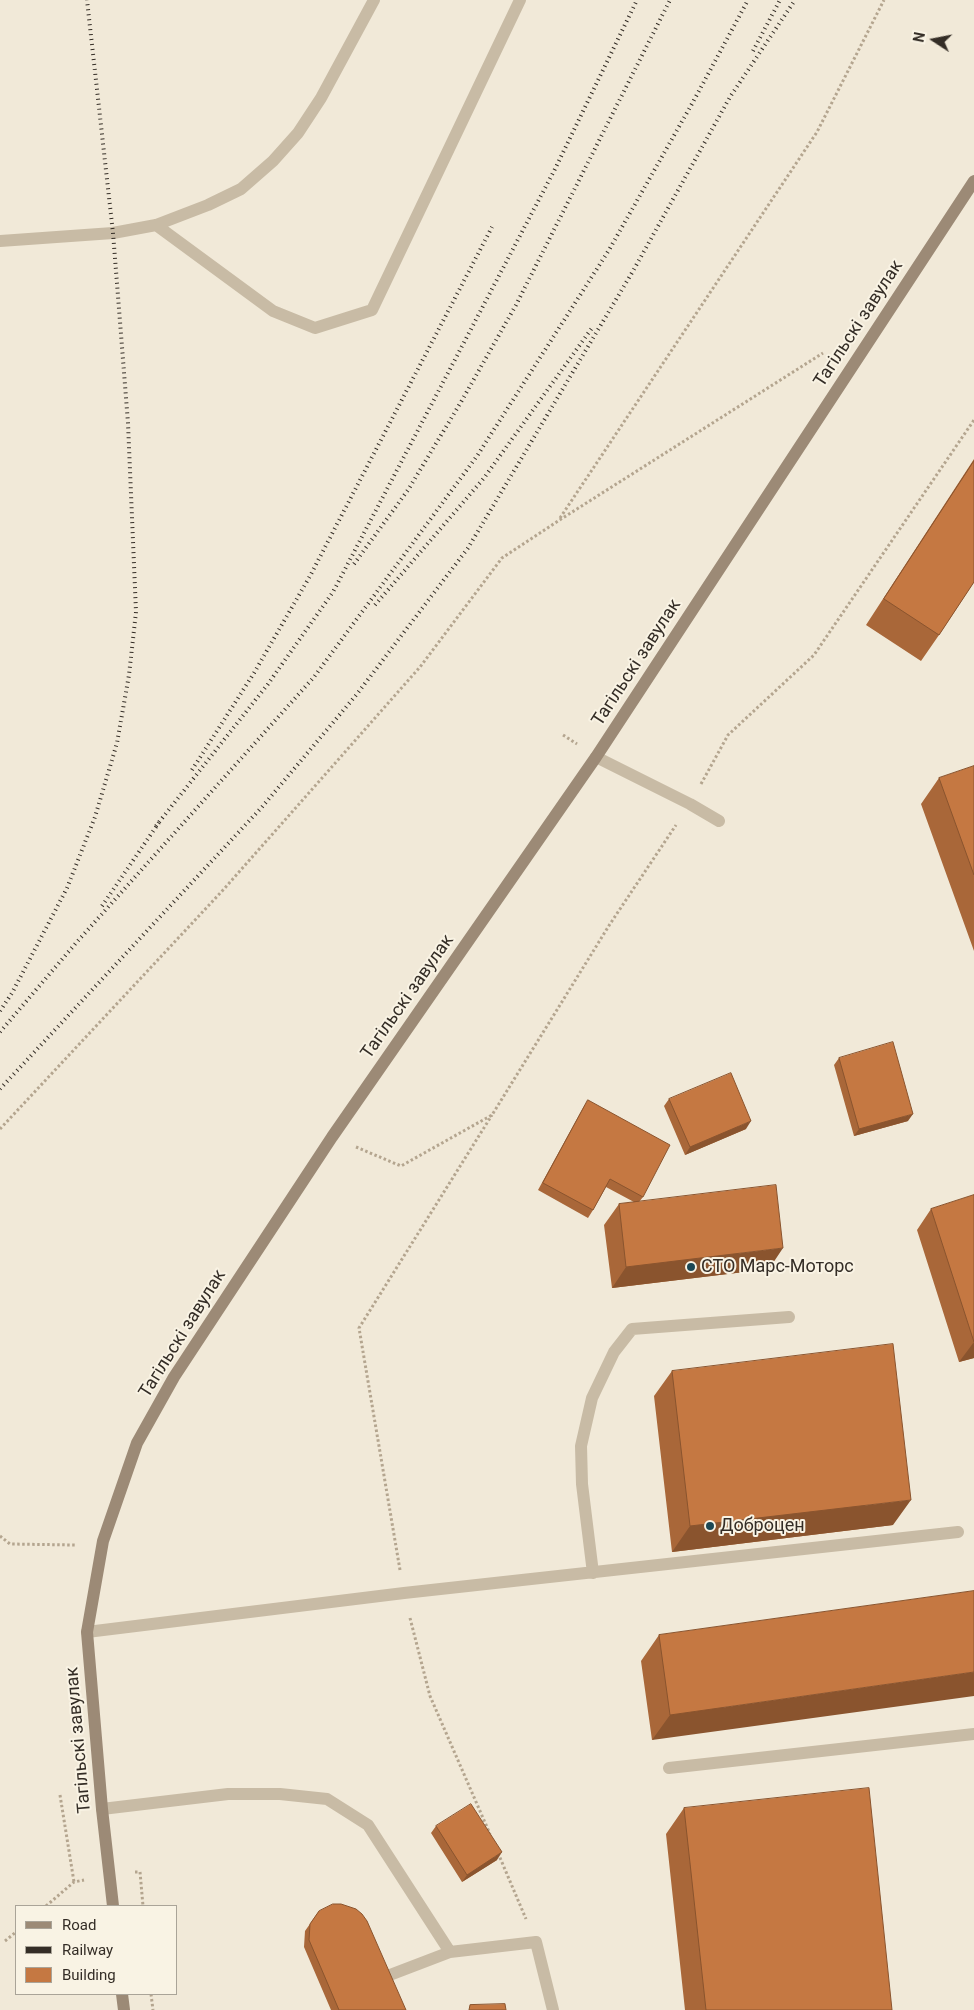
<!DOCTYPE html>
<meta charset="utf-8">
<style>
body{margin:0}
#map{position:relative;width:974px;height:2010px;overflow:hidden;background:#f1e9d8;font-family:Roboto,sans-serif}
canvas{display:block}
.legend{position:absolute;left:15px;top:1905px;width:162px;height:90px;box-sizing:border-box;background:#f9f3e4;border:1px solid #aaa498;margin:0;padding:6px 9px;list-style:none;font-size:15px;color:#342d26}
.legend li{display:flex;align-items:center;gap:10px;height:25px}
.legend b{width:25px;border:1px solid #aaa498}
.north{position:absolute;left:909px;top:15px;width:50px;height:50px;-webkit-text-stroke:4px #f9f3e4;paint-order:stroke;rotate:281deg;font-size:14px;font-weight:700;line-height:20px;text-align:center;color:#342d26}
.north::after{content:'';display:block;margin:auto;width:18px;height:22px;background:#342d26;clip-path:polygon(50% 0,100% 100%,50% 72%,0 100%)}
</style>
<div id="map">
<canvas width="974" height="2010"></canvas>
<ul class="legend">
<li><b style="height:6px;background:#9c8a76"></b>Road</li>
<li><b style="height:6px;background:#342d26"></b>Railway</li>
<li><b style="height:14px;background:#c57842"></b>Building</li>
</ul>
<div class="north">N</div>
</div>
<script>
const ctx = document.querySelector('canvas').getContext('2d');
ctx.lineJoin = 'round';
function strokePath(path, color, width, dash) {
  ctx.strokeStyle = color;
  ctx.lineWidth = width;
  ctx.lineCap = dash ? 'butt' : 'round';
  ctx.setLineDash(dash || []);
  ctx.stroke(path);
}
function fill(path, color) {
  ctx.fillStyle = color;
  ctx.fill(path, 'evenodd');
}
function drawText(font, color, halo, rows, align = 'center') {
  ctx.font = font + ' Roboto,sans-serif';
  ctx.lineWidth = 4;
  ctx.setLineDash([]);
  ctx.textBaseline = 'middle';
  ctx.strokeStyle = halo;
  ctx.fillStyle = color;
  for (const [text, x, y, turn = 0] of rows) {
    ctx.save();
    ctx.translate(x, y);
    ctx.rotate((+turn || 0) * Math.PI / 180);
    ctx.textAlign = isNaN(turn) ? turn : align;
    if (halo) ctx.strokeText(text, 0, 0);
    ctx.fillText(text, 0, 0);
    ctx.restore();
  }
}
const path = new Path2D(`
 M560,518l257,-386 67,-132
 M563,735l14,9
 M701,784l27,-49 86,-80 160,-235
 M0,1129l224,-240 196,-222 82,-109 56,-37 265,-168
 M356,1147l45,19 91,-51 118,-191 66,-99
 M0,1536l10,8 65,1
 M400,1570l-41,-242 133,-213
 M410,1618l20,78 60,138
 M60,1795l14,87
 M498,1853l28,66
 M135,1872h5l3,34
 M46,1906l28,-24 10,-2
 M5,1941l11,-9
 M151,1994l2,16`);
const service = new Path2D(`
 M156,225l117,86 42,17 57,-18 148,-310
 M0,241l113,-8 43,-8 52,-20 33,-16 32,-28 25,-28 23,-35 53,-98
 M596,757l94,47 29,17
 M593,1573l-11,-89 -1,-38 11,-48 22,-46 18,-23 157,-12
 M87,1632l317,-39 554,-61
 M669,1768l305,-34
 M102,1809l126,-15h52l47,5 41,26 82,127 -68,26
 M450,1952l86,-10 17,68`);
const secondary = new Path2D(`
 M113,1906l-11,-97 -15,-177 16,-91 34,-98 37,-66 158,-240 264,-380 378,-576
 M122,1994l2,16`);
const rail = new Path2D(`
 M753,51l27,-51
 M354,564l54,-74 53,-88 55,-97 154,-305
 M375,605l109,-127 108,-150
 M192,770l62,-97 56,-97 182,-349
 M156,826l112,-142 65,-92 222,-423 82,-169
 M102,906l58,-85
 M0,1011l12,-18 55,-105 28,-71 22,-74 12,-68 7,-63 -8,-189 -15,-190 -26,-233
 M0,1032l76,-89 238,-266 163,-221 132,-206 84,-148 55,-102
 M0,1089l262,-282 95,-113 111,-146 165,-277 97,-174 65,-97`);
const wall = new Path2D(`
 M974,459v123l-35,53 -18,26 -55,-36z
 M974,766v185l-53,-147 18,-26z
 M839,1058l69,63 -54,15 -20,-71z
 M669,1099l77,30 -61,26 -21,-49z
 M588,1100l55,97 -4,5 130,67 -157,19 -8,-63 15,-21 15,-2 -28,-15 -13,23 -5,8 -50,-28 45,-82z
 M974,1195v163l-15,4 -42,-132 14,-21z
 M672,1371l221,154 -221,27 -18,-156z
 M974,1591l-322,149 -11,-79 18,-26z
 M684,1808l208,202h-207l-19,-176z
 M436,1826l61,34 -35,22 -31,-49z
 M319,1911l87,99h-75l-27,-63 1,-16z`);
const shadedWall = new Path2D(`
 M913,1114l-5,7 -54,15 5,-7z
 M751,1121l-5,8 -61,26 5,-8z
 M783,1248l-14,21 -157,19 14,-21z
 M974,1342v16l-15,4z
 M911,1500l-18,25 -221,27 18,-26z
 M974,1672v24l-322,44 18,-25z
 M502,1852l-5,8 -35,22 5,-7z`);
const building = new Path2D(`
 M974,461v121l-35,53 -55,-36z
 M974,766v109l-35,-97z
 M893,1042l20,72 -54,15 -20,-71z
 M731,1073l20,48 -61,26 -21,-48z
 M588,1100l82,45 -27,52 -33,-18 -17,31 -50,-27z
 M776,1185l7,63 -157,19 -7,-63z
 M974,1195v147l-43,-133z
 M893,1344l18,156 -221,26 -18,-155z
 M974,1591v81l-304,43 -11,-80z
 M869,1788l23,222h-186l-22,-202z
 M471,1804l31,48 -35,23 -31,-49z
 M333,1904h8l15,5 6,5 5,7 39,89h-67l-30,-70 1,-16 9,-13z
 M505,2004l1,6h-37l1,-5z`);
const markers = [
 [691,1267,5,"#1c4855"],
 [710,1526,5,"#1c4855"]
];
const streetNames = [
 ["Тагільскі завулак",859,324,-57],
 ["Тагільскі завулак",637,663,-57],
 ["Тагільскі завулак",408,997,-55],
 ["Тагільскі завулак",183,1334,-58],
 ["Тагільскі завулак",79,1740,-95]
];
const poiNames = [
 ["СТО Марс-Моторс",701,1267],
 ["Доброцен",720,1526]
];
strokePath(path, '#b4a58f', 3, [2.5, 2.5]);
strokePath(service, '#c8bba5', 12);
strokePath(secondary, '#9c8a76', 12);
strokePath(rail, '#342d26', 4, [1, 4]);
fill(wall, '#a96739');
fill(shadedWall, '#8a542e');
fill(building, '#c57842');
strokePath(building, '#8a542e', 1);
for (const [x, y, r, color] of markers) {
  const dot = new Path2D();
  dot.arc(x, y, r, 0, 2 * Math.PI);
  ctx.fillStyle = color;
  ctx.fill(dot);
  strokePath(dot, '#f9f3e4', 2);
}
drawText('18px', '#342d26', '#f9f3e4', streetNames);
drawText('18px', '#342d26', '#f9f3e4', poiNames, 'left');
</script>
